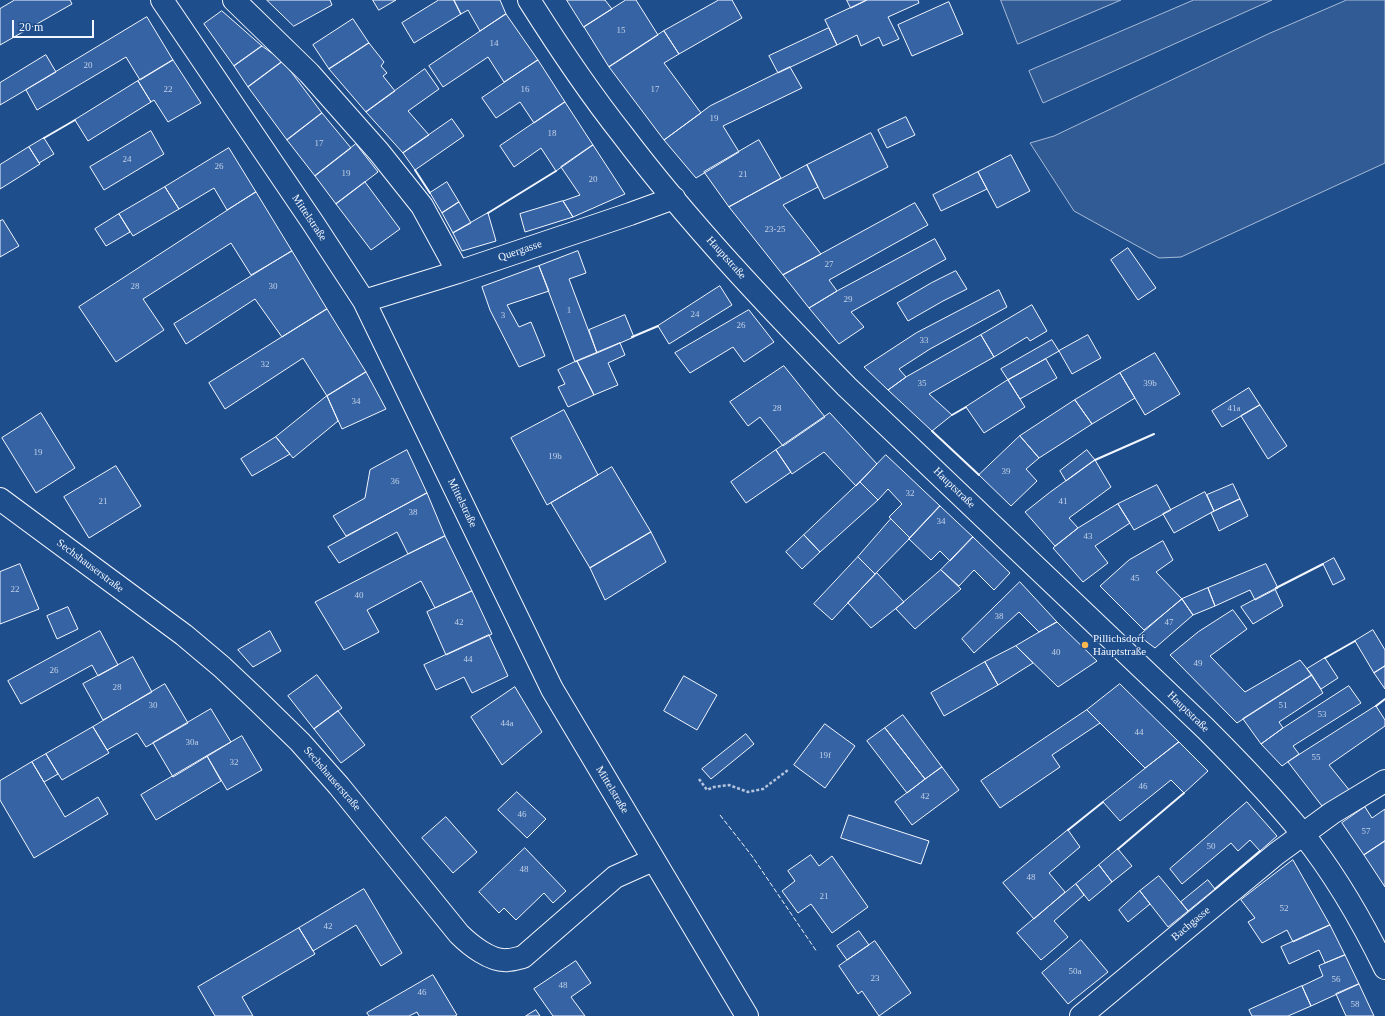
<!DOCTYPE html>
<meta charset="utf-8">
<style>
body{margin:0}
#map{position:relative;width:1385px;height:1016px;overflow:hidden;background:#1f4e8c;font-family:Georgia,serif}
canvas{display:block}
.scale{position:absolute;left:12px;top:20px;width:82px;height:18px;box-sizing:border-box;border:2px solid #f2f6ff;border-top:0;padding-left:5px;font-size:12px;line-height:14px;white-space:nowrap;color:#f2f6ff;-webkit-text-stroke:3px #1f4e8c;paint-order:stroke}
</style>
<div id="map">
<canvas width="1385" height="1016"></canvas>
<div class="scale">20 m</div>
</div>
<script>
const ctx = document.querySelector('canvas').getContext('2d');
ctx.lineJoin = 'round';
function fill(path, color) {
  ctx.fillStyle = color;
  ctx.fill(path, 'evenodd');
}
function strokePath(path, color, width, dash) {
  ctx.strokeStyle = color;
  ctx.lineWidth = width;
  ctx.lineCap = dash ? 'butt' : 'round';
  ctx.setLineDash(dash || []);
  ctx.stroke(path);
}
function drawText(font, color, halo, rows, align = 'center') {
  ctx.font = font + ' Georgia,serif';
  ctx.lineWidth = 3;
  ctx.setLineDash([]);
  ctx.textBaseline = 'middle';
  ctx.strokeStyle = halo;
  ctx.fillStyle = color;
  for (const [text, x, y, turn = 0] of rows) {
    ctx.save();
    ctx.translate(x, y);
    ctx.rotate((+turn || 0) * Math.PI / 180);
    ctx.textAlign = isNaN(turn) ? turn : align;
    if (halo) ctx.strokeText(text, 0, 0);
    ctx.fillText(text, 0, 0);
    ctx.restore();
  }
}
const built = new Path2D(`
 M1001,0h120l-103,44z
 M1194,0h78l-229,103 -14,-32z
 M1347,0h38v163l-204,94 -22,1 -85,-47 -44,-68 24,-7 214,-102z`);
const building = new Path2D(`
 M15,0h55l2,4 -72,41v-36z
 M267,0h63l2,5 -38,21z
 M373,0h23l-17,10z
 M439,0h15l7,14 -47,29 -12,-20z
 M454,0h46l6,14 -26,17 -12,-21 -7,4z
 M567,0h38l7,9 -28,18z
 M626,0h10l22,35 -49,32 -25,-40z
 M719,0h13l10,18 -63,36 -15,-23z
 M847,0h20l-16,8z
 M867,0h51l1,3 -31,14 11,22 -16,7 -4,-9 -18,9 -4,-11 -20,10 -12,-25z
 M949,2l14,32 -51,22 -14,-31z
 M222,11l40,35 -28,20 -30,-42z
 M506,14l32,46 -34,22 -16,-25 -45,30 -14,-21z
 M147,17l26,43 -33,20 -14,-23 -89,53 -11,-20z
 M353,19l16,24 -40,26 -16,-24z
 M829,28l8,17 -59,28 -9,-17z
 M664,31l15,23 -15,9 37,50 -37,27 -55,-73z
 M369,43l15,19 -3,4 6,7 -4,3 12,15 -29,21 -37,-43z
 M262,46l21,15 -35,26 -14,-21z
 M46,55l10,17 -56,33v-22z
 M173,60l28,43 -33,19 -14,-22 -3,2 -13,-21z
 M538,60l27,42 -31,21 -14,-21 -24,16 -14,-20z
 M283,61l39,52 -35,27 -39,-53z
 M790,67l12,21 -79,38 16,26 -43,26 -32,-38 46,-34z
 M425,69l14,20 -31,22 21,24 -26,18 -37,-41z
 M138,81l13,21 -63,39 -13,-21z
 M565,102l28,43 -37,26 -15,-23 -27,19 -14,-21z
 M322,113l29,35 -36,28 -28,-36z
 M906,117l9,18 -28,13 -9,-18z
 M452,119l12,17 -49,34 -12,-17z
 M151,131l13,23 -60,36 -14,-23z
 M871,133l17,34 -64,32 -17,-34z
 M44,138l10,16 -15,9 -10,-16z
 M759,140l22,38 -52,29 -25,-35z
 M356,144l22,28 -42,32 -21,-28z
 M593,145l32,49 -52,23 -10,-16 17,-6 -19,-28z
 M29,147l11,17 -40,25v-24z
 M229,148l27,44 -29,18 -13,-22 -35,21 -14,-22z
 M1011,155l19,36 -33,17 -19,-36z
 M807,165l11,22 -35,18 38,49 -38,21 -54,-68z
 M978,172l9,17 -46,22 -8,-16z
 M365,182l35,47 -29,21 -35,-46z
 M447,182l12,20 -17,11 -12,-20z
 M165,187l14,22 -46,27 -14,-22z
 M256,192l36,59 -41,24 -20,-32 -88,56 21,31 -48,32 -37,-55z
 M563,201l10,16 -48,15 -5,-18z
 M459,202l12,21 -18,10 -11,-20z
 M915,203l13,22 -99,55 8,11 -28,17 -26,-33z
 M488,213l8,28 -34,10 -9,-18z
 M119,214l11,18 -24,14 -11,-17z
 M3,220l16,26 -19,11v-36z
 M935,239l11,20 -95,53 13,15 -25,17 -30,-36 28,-17z
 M1128,248l28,40 -18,12 -27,-40z
 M292,251l35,58 -45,28 -27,-38 -69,45 -12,-20z
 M578,251l8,22 -17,6 28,74 -22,9 -36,-96z
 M539,266l10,25 -42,14 12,22 12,-5 14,34 -26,11 -29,-57 -8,-23z
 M956,271l11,18 -24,12 -35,20 -11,-18 34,-20z
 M720,286l12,19 -63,39 -11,-18z
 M999,290l8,17 -77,42 -31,20 7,8 -18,13 -24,-23 52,-34z
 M1032,305l15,26 -17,10 -3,-4 -33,20 -13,-22z
 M327,309l39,63 -39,24 -24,-38 -78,51 -16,-26z
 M749,310l25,32 -30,20 -11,-15 -43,26 -15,-20z
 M625,315l9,22 -37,16 -8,-23z
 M981,335l13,22 -65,37 23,21 -20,16 -44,-41 18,-13z
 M1088,335l13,23 -29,16 -13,-23z
 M1052,340l7,11 -51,29 -7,-11z
 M620,343l5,12 -17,8 10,22 -24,10 -17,-34z
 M1155,353l25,41 -35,21 -25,-42z
 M1046,359l11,19 -37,21 -12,-19z
 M577,361l17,34 -26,12 -10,-20 7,-3 -7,-14z
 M784,366l41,51 -42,29 -23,-29 -12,9 -18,-24z
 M366,372l20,37 -44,20 -15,-33z
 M1120,373l15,25 -43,26 -17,-24z
 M1008,380l17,27 -41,26 -18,-26z
 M1249,388l11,17 -38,22 -10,-16z
 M327,396l11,25 -45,37 -17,-21z
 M1075,400l17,24 -53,34 -19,-22z
 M1260,405l27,41 -19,13 -27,-43z
 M564,410l34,65 -51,30 -36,-67z
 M41,413l34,55 -39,25 -34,-55z
 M830,413l47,51 -21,22 -32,-34 -32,22 -16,-24z
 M1020,436l19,22 -13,11 11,12 -26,25 -32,-31z
 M276,437l14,17 -38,22 -11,-17z
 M407,450l20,43 -81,43 -13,-20 32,-18 5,-28z
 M776,450l15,22 -45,31 -15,-21z
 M1087,450l8,10 -29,21 -6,-10z
 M886,455l54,51 -30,32 -21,-21 13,-13 -14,-15 -10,11 -18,-18z
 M1095,460l16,27 -42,31 9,10 -23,18 -30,-34 24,-19z
 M116,466l25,40 -52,32 -25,-41z
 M612,467l39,65 -61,36 -39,-65z
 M860,482l18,18 -58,52 -16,-17z
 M1233,484l7,15 -26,12 -7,-16z
 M1157,485l14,25 -37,20 -16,-26z
 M1205,492l9,19 -40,22 -11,-19z
 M427,493l18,43 -37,18 -11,-22 -58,31 -11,-16z
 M1240,499l8,17 -29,15 -8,-18z
 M1118,504l12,19 -35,23 13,17 -25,19 -30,-34 25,-20z
 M940,506l33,31 -23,24 -10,-10 -9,9 -22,-21z
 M891,519l19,19 -35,36 -17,-17z
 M651,532l15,30 -61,38 -15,-32z
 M804,535l16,17 -18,17 -16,-17z
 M445,536l27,55 -37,17 -14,-27 -54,29 12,22 -35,18 -29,-48 93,-48z
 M973,537l37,36 -16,17 -20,-20 -15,16 -18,-16z
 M1163,541l10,19 -17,12 26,27 -38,31 -44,-44 29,-26z
 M858,557l17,17 -43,46 -18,-16z
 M1334,558l11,21 -12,6 -10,-21z
 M20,564l19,45 -39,15v-52z
 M1266,564l12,24 -23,12 -5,-10 -35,16 -7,-18z
 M941,570l20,19 -46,40 -19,-20z
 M877,573l27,29 -33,26 -23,-25z
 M1020,582l37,40 -18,10 -20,-20 -45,41 -12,-14z
 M1208,588l7,18 -22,9 -11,-16z
 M1275,589l8,17 -30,18 -12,-17z
 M472,591l20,43 -46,21 -19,-43z
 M1182,599l11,16 -38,33 -16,-12z
 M68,607l10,22 -21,10 -10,-23z
 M1233,610l14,19 -37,27 35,36 55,-32 12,15 -75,48 -67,-68 28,-23z
 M1057,622l40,39 -39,26 -42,-41z
 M1373,630l12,20v16l-11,7 -19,-32z
 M100,631l18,34 -20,11 -6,-11 -71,39 -13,-23z
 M270,631l11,20 -28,16 -15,-17z
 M489,635l19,41 -36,17 -8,-16 -28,13 -12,-25z
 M1016,646l17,17 -35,22 -13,-23z
 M133,657l19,35 -49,28 -20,-36z
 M1325,658l13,20 -17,11 -14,-20z
 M985,662l13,23 -54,31 -13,-23z
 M1385,666v23l-11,-16z
 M317,675l25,33 -28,21 -26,-33z
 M1312,675l11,18 -44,29 4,6 -22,16 -18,-25z
 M684,676l33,19 -20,35 -33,-19z
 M165,684l23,39 -42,24 -9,-14 -30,17 -14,-23z
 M1120,684l59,58 -34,26 -58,-58z
 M1349,686l12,17 -68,43 6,8 -17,12 -21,-22 22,-16z
 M515,687l27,45 -40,33 -31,-48z
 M1376,706l9,14v6l-56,39 21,26 -28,15 -34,-44z
 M211,709l20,33 -58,35 -20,-34z
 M1087,710l13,13 -48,32 8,12 -60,41 -19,-27z
 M338,711l27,34 -24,18 -27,-34z
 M903,715l39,52 -17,12 -40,-51z
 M825,724l30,22 -30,42 -31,-23z
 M93,727l16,26 -47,27 -16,-26z
 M885,728l40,51 -18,14 -40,-52z
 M746,734l8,10 -43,35 -9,-10z
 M242,736l20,34 -35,20 -20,-34z
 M1179,742l29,29 -24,22 -13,-13 -51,41 -17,-19z
 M46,754l12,20 -14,8 -12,-20z
 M207,756l14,25 -65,39 -15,-25z
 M32,762l33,55 33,-20 10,17 -74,44 -34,-58v-19z
 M942,767l17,23 -47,35 -17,-23z
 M517,792l29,27 -19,19 -29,-28z
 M1247,802l30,34 -17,15 -10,-11 -12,11 -7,-8 -49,41 -12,-15z
 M1365,807l7,11 13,-9v32l-21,14 -22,-32z
 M849,815l80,26 -8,23 -80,-26z
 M446,817l31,35 -24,21 -31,-35z
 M1068,830l12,17 -31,26 16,19 -31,27 -31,-36z
 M1385,841v46l-21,-32z
 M525,848l41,43 -13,12 -9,-10 -28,27 -12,-12 -5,5 -20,-21z
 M1118,849l14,17 -20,16 -13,-17z
 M811,855l8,11 13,-10 36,51 -36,26 -21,-29 -13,9 -16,-22 13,-10 -7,-10z
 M1293,860l37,65 -37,17 -6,-12 -25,13 -14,-21 7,-4 -14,-18z
 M1099,865l13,17 -23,19 -13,-17z
 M1159,876l29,35 -20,16 -28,-36z
 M1208,880l7,9 -27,22 -7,-9z
 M1076,884l8,11 -30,26 14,16 -27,23 -24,-27z
 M364,889l38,64 -21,13 -25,-41 -43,26 -14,-23z
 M1140,891l10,13 -22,18 -9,-12z
 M1330,925l15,30 -20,8 -6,-13 -30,14 -8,-17z
 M299,928l16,26 -73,43 11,19h-38l-17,-29z
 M859,931l10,14 -22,15 -10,-14z
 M1081,940l27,32 -40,32 -26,-31z
 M875,941l36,52 -32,23 -17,-25 -4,3 -19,-28z
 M1345,955l14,29 -48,22 -9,-20 21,-10 -4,-10z
 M576,961l15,22 -20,14 14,19h-32l-19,-27z
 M433,975l24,40 -2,1h-36l-2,-4 -8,4h-40l-2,-3z
 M1359,984l15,32h-28l-10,-22z
 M1302,986l9,20 -23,10h-36l-3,-6z
 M536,1010l4,6h-14z`);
const path = new Path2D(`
 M699,779l8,11 7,-3 15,-2 19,7 15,-3 25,-19`);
const minor = new Path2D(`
 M162,0l151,223 51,78 188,388 195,327
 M234,0l75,73 70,79 43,54 36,66
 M364,301l94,-29 172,-58 44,-16
 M0,499l184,136 38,32 35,33 43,42 39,44 120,148c11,11 32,28 49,26 5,0 10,-2 15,-3l92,-80 38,-17
 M1081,1016l195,-162 56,-41 53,-32`);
const major = new Path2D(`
 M529,0c29,46 59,91 93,134 68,90 146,172 225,253l358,341c34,34 67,68 97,105 33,41 60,88 83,135`);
const fence = new Path2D(`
 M720,815l32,41 65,96`);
const wall = new Path2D(`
 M44,138l31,-18
 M415,170l15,23
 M488,213l68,-42
 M632,337l26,-11
 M952,415l14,-8
 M932,431l47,44
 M1095,460l59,-26
 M1276,588l47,-24
 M1325,658l30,-17
 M1376,706l9,-7
 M1068,830l35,-28
 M1118,849l66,-56
 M1215,889l45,-38`);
const markers = [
 [1085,645,4,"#ffb74d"]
];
const numberNames = [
 ["15",621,31],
 ["14",494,44],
 ["20",88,66],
 ["22",168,90],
 ["16",525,90],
 ["17",655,90],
 ["19",714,119],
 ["18",552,134],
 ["17",319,144],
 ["24",127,160],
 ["26",219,167],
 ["19",346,174],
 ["21",743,175],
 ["20",593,180],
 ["23-25",775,230],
 ["27",829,265],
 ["28",135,287],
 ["30",273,287],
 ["29",848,300],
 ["1",569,311],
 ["24",695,315],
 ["3",503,316],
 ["26",741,326],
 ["33",924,341],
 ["32",265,365],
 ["35",922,384],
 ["39b",1150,384],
 ["34",356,402],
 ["28",777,409],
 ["41a",1234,409],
 ["19",38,453],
 ["19b",555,457],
 ["39",1006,472],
 ["36",395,482],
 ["32",910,494],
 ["21",103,502],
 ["41",1063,502],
 ["38",413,513],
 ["34",941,522],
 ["43",1088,537],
 ["45",1135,579],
 ["22",15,590],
 ["40",359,596],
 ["38",999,617],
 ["42",459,623],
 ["47",1169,623],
 ["40",1056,653],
 ["44",468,660],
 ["49",1198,664],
 ["26",54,671],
 ["28",117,688],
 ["30",153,706],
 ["51",1283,706],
 ["53",1322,715],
 ["44a",507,724],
 ["44",1139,733],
 ["30a",192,743],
 ["19f",825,756],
 ["55",1316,758],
 ["32",234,763],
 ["46",1143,787],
 ["42",925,797],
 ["46",522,815],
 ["57",1366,832],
 ["50",1211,847],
 ["48",524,870],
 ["48",1031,878],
 ["21",824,897],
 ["52",1284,909],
 ["42",328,927],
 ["50a",1075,972],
 ["23",875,979],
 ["56",1336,980],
 ["48",563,986],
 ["46",422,993],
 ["58",1355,1005]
];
const streetNames = [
 ["Mittelstraße",309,218,56],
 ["Quergasse",520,251,-19],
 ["Hauptstraße",726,258,48],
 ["Hauptstraße",954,488,44],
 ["Mittelstraße",462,503,64],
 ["Sechshauserstraße",90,566,37],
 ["Hauptstraße",1188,712,44],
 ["Sechshauserstraße",332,779,49],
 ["Mittelstraße",612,790,59],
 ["Bachgasse",1191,924,-40]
];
const poiNames = [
 ["Pillichsdorf",1093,639],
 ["Hauptstraße",1093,652]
];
fill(built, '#305b95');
strokePath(built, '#a8bbd7', 1);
fill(building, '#3563a3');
strokePath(building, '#f2f6ff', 1);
strokePath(minor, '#f2f6ff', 24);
strokePath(major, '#f2f6ff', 24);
strokePath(path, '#b3c4dc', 2.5, [3, 2]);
strokePath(minor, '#1f4e8c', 22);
strokePath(major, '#1f4e8c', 22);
strokePath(fence, '#f2f6ff', 1, [5, 2]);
strokePath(wall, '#f2f6ff', 2);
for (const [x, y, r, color] of markers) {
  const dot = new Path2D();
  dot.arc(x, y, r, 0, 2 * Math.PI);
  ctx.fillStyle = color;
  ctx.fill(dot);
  strokePath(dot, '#1f4e8c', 1.5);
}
drawText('9px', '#c3d1e8', null, numberNames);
drawText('11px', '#f2f6ff', '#1f4e8c', streetNames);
drawText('11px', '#f2f6ff', '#1f4e8c', poiNames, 'left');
</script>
